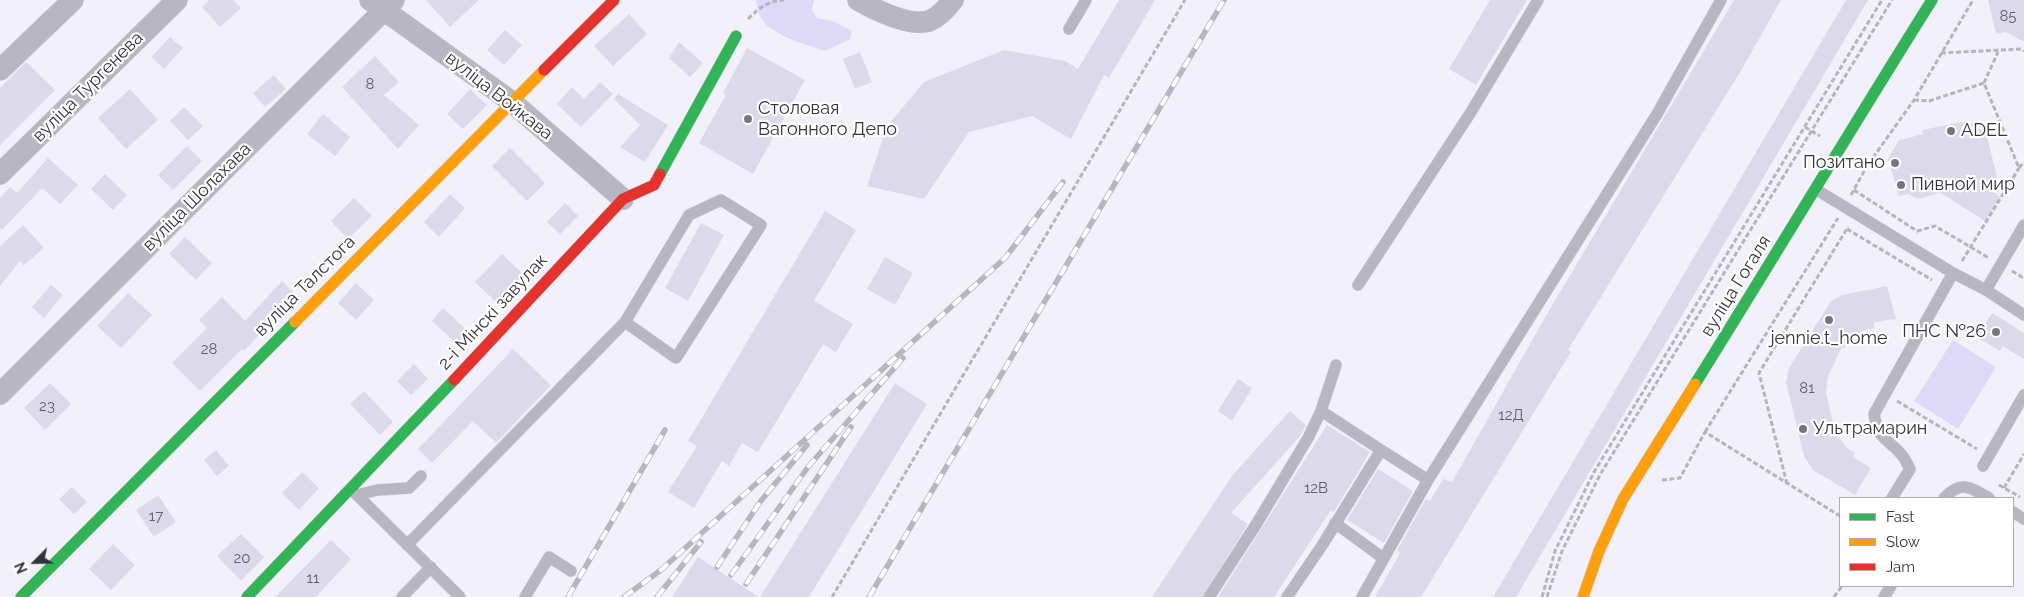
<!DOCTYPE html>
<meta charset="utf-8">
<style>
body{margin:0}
#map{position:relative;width:2024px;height:597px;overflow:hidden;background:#f2f1fb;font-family:Raleway,sans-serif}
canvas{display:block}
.legend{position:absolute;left:1839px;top:497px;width:175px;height:90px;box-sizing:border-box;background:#fff;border:1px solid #aeaeb1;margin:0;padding:6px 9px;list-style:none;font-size:15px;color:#35343d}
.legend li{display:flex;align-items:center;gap:10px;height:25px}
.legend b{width:25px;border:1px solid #aeaeb1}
.north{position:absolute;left:10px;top:537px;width:50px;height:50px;-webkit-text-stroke:4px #fff;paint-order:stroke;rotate:247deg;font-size:14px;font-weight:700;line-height:20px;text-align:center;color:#35343d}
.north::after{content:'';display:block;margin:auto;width:18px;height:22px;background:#35343d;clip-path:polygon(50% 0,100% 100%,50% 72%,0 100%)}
</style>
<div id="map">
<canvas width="2024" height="597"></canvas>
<ul class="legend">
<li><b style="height:6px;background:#30b455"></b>Fast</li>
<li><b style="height:6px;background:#ff9f0a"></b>Slow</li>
<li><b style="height:6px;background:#e5322d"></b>Jam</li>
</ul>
<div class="north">N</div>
</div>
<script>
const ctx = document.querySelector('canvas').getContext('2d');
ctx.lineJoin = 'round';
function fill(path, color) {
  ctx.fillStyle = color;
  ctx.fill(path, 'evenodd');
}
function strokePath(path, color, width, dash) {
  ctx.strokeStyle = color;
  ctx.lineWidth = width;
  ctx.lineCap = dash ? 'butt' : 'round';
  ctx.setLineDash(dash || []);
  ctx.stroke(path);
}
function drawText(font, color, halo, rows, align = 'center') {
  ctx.font = font + ' Raleway,sans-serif';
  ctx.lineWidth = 4.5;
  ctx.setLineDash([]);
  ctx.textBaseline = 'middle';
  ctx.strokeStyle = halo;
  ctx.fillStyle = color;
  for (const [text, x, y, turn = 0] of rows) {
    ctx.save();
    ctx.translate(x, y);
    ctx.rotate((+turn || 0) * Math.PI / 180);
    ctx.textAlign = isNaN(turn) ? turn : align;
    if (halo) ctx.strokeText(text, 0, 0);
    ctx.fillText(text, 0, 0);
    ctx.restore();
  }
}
const green = new Path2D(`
 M756,0h58l-2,10 5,8 15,3 20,10 -2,8 -25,12c-18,-6 -56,-16 -65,-35 -2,-5 -3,-11 -4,-16z
 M1953,340l43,27 -38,62 -44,-28z`);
const building = new Path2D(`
 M209,0h24l8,8 -21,19 -18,-20z
 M426,0h53l-29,27z
 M1119,0h36l-46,78 -5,-3 -33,64 -39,-23 -63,16 -45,67 -57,-13 20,-60 37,-44 80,-32 61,11 13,8z
 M1490,0h37l-51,85 -27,-16z
 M1734,0h47l-39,69 -174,281 3,2 -150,245h-46l25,-44 -3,-3 29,-51 4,2 13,-22 9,3 95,-168z
 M1846,0h22l-352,597h-23z
 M1988,0h36v42l-18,-10 -10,2z
 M629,14l18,20 -34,32 -19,-20z
 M505,30l17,15 -18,20 -17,-15z
 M170,37l13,11 -19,21 -13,-12z
 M679,42l24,21 -13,14 -21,-19z
 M747,48l58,32 -52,94 -54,-31 27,-48 -3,-2z
 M860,52l12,30 -17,7 -12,-30z
 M375,56l24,26 -15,13 35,30 -21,24 -56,-62z
 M26,62l29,28 -55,55v-57z
 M274,75l12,14 -21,18 -12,-14z
 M600,82l13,12 -32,33 -24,-23 15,-17 12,12z
 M130,89l28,31 -32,29 -28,-31z
 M470,89l17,16 -24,24 -16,-15z
 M618,94l50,31 -23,37 -25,-15 20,-22 -26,-26z
 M184,107l19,19 -15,14 -18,-19z
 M323,114l27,23 -15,19 -28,-22z
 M1966,121l20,11 12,49 -6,10 8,6 -15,24 -44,-28 -23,6 -10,-5 -9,2 -11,-37 11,-19 25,-6 -2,-4z
 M187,146l15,15 -29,29 -15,-15z
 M510,148l35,35 -18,18 -35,-35z
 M48,158l30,27 -18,19 -18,-16 -40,42 -2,-2v-30l10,-11 7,6z
 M105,174l22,21 -14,15 -22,-21z
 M450,194l15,14 -26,29 -15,-15z
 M354,198l18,18 -24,23 -17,-18z
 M565,203l13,13 -18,18 -13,-12z
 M825,211l31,19 -42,71 39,23 -17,28 -13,-8 -65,108 -16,-9 -13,23 -7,-5 -28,47 -26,-16 29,-46 -9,-5z
 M701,223l23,12 -36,66 -23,-13z
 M23,225l21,23 -20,17 -4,-4 -20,25v-40z
 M185,237l27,26 -16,17 -27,-26z
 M502,254l24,23 -27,28 -24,-23z
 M885,257l28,16 -18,32 -28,-16z
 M282,281l14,14 -52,56 -2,-2 -42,42 -28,-28 35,-35 -8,-8 23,-23 23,24z
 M356,283l18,17 -18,20 -18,-17z
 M51,285l12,10 -19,23 -12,-11z
 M1887,286l9,33 -22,3v6l-10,2 -15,11 -5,7 -2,-1 -14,29 -2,16 9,40 12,16 8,5 -2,4 18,11 -16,27 -42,-25 -9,-14 -18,-74 3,-14 42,-67 11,-6z
 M128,293l24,22 -31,33 -24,-22z
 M443,308l27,25 -11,13 -27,-25z
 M1992,313l32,20v26l-21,-13 -3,5 -23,-14z
 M513,349l38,36 -55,58 -23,-22 -41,42 -14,-14z
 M414,364l14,15 -17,16 -14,-14z
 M1238,379l14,9 -20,33 -14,-10z
 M50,383l21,21 -26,26 -21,-22z
 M895,383l32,21 -118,193h-49z
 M364,391l29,31 -13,13 -30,-31z
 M1290,411l16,14 -5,10 -70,78 17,11 -46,73h-50l80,-121z
 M1327,425l43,27 -36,60 -3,-2 -57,87h-56z
 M216,450l13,16 -12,10 -13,-16z
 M1378,469l35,22 -29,52 -37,-23z
 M302,472l17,16 -20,22 -17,-17z
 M72,487l15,15 -13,12 -15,-15z
 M158,495l18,27 -22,15 -18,-27z
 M241,534l23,23 -23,24 -24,-25z
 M331,540l20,19 -35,38h-41z
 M113,544l22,21 -24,25 -22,-21z
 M698,557l61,40h-87z`);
const path = new Path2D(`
 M748,19c11,-11 20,-18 36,-19
 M1941,53l80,-4 3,2
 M1984,83l14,-31
 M1914,100l15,1 55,-18 35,85 5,-6
 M1805,127l15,9
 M1857,159l10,7 47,-66 59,-100
 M1854,190l63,41 18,-5 54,32
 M1851,195l16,-29
 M1847,229l85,51
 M1962,261l57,-93
 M2012,271l10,6 2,-2
 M1897,401l80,48
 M1705,432l133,-214
 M1662,480l18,-2 25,-46 135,84
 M1787,484l-28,-111 89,-146
 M1999,485l21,12
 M2004,488l20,-34
 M832,597l353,-597
 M1542,597l13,-46 39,-79 288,-472
 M1547,597l15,-46 39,-78 291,-473
 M1834,597l8,-11`);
const lane = new Path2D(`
 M1069,29l17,-29
 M1817,190l136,83 -79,141c4,26 12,23 27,40 4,4 6,10 9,15l-18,29
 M1953,273l33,17 38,-65
 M1358,285l113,-173 67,-112
 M1986,290l38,25
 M1381,450l47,30
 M1983,466l41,-71
 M351,489l109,108
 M357,495l20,-5 32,-2 12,-12
 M1944,498c17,-18 26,-11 45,0
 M2013,512l11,7
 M1335,523l48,35
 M407,545l218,-223 64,-107 32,-15 40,25 -85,133 -51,-36
 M402,597l29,-30
 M525,597l24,-40 22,14
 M1209,597l48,-74 51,-85 13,-27 15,-46
 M1287,597l36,-53 58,-94 -60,-39
 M1362,597l66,-117 229,-366 64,-114
 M1884,597l7,-11`);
const street = new Path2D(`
 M370,0l142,102 111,97
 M858,0c17,10 52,27 71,21 10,-4 18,-13 24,-21
 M0,70l73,-70
 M0,174l177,-174
 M0,394l394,-394`);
const fast = new Path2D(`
 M660,174l76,-138
 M1695,384c80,-128 157,-257 237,-384
 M21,597l274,-275
 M247,597l207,-217`);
const slow = new Path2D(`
 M295,322l249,-252
 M1583,597l16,-46 24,-52 72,-115`);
const jam = new Path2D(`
 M544,70l70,-70
 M454,380l169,-181 31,-14 6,-11`);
const rail = new Path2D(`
 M717,567l43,-65 47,-57
 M731,575l77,-108 95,-109
 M746,584l105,-157
 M568,597l97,-167
 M624,597l37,-27 344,-312 58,-76
 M657,597l44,-55
 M869,597l355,-597`);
const markers = [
 [748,119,5,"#777680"],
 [1951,131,5,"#777680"],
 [1895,163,5,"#777680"],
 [1901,185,5,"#777680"],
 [1829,320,5,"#777680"],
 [1996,332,5,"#777680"],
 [1803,429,5,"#777680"]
];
const numberNames = [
 ["85",2008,16],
 ["8",370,84],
 ["28",209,349],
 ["81",1807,388],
 ["23",47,406],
 ["12Д",1511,415],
 ["12В",1316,488],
 ["17",156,516],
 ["20",242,558],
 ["11",313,578]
];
const streetNames = [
 ["вуліца Тургенева",88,87,-45],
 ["вуліца Войкава",499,96,38],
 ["вуліца Шолахава",197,197,-45],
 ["вуліца Талстога",305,286,-45],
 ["вуліца Гогаля",1736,286,-58],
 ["2-і Мінскі завулак",493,312,-47]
];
const poiNames = [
 ["Столовая",758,109],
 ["Вагонного Депо",758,130],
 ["ADEL",1961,131],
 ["Позитано",1885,163,"right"],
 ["Пивной мир",1911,185],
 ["ПНС №26",1986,332,"right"],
 ["jennie.t_home",1829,339,"center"],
 ["Ультрамарин",1813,429]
];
fill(green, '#ddd9f7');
fill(building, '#dcd9ea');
strokePath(lane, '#cdccd4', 12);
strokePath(street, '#cdccd4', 22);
strokePath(fast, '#cdccd4', 12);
strokePath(slow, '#cdccd4', 12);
strokePath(jam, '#cdccd4', 12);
strokePath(path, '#b4b4bd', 3, [5, 2.5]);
strokePath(lane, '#b7b6c2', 11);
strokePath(street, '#b7b6c2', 21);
strokePath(fast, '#30b455', 11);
strokePath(slow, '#ff9f0a', 11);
strokePath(jam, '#e5322d', 11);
strokePath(rail, '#b6b6c0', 5.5);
strokePath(rail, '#fff', 4, [11]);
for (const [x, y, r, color] of markers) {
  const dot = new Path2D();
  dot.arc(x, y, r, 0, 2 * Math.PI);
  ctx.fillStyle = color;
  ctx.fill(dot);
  strokePath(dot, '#fff', 2);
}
drawText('15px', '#605f6a', null, numberNames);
drawText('18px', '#35343d', '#fff', streetNames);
drawText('18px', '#35343d', '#fff', poiNames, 'left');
</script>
